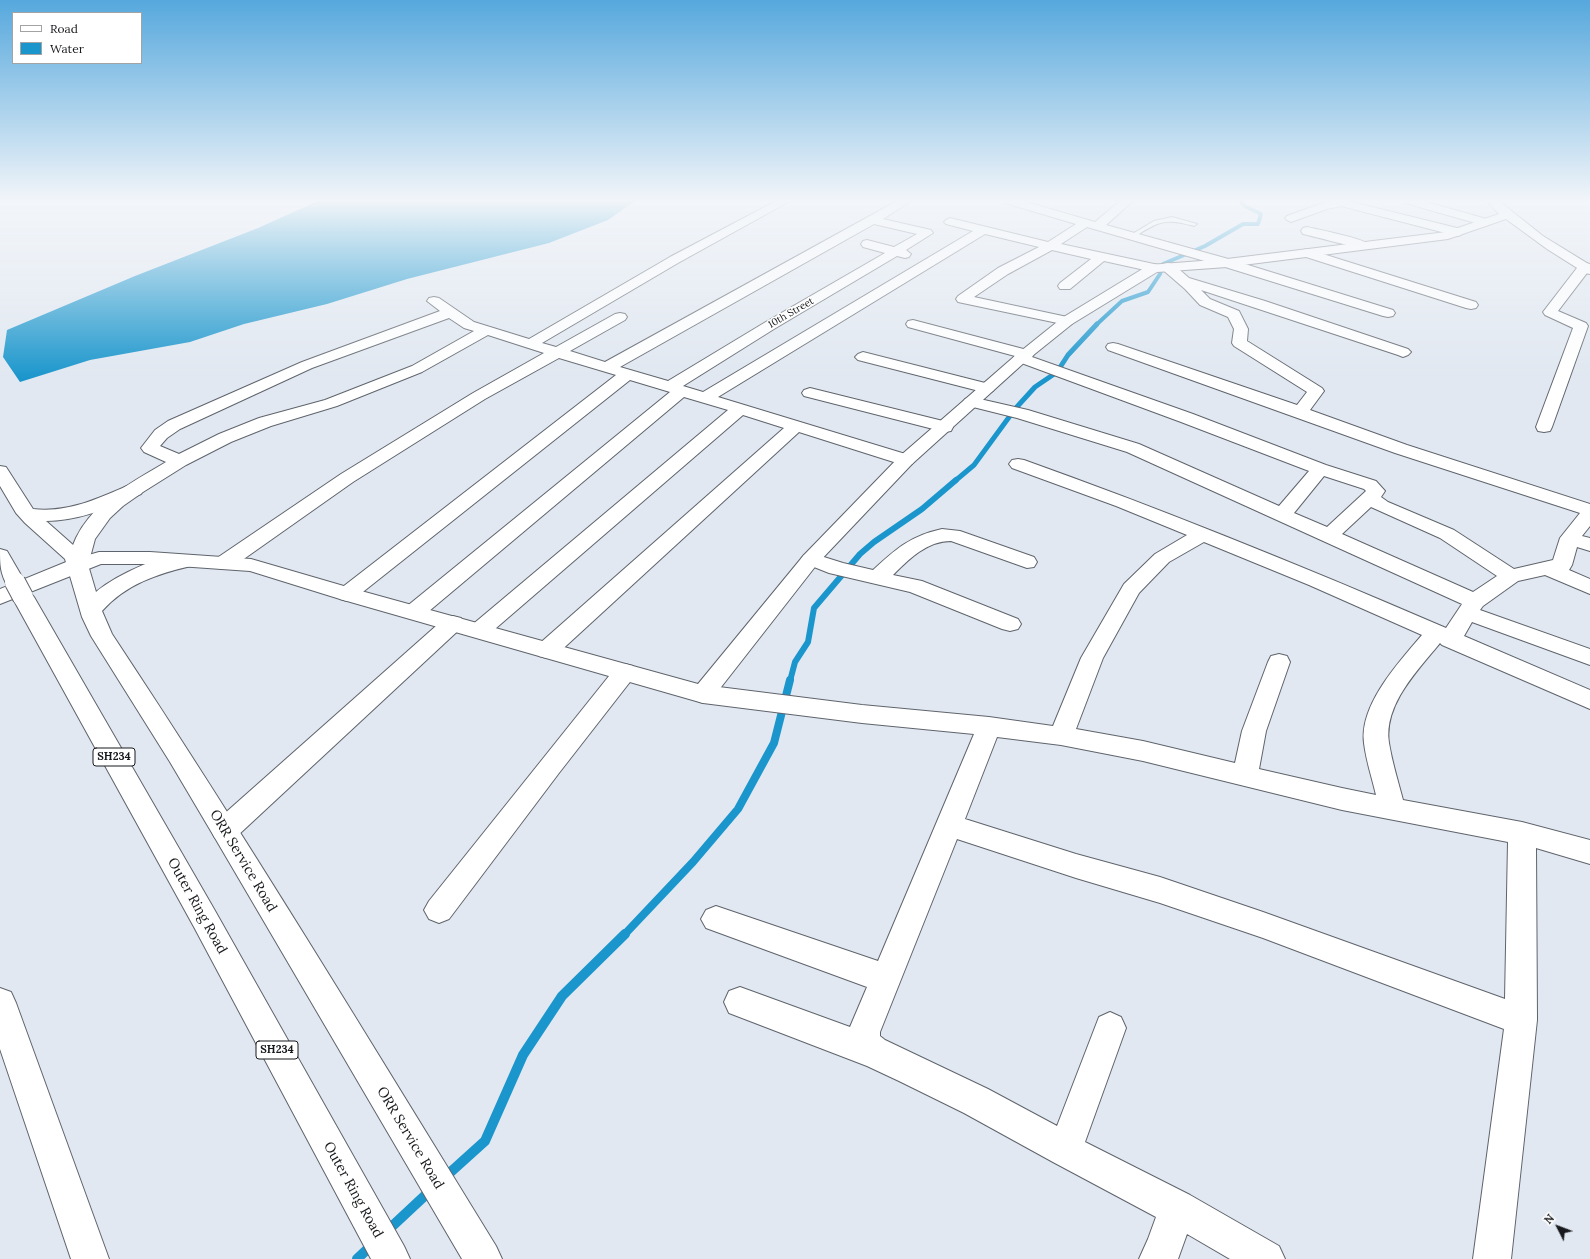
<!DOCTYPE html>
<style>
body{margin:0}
#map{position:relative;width:1590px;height:1259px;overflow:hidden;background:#e1e8f1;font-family:Lora,serif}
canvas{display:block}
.legend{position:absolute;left:12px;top:12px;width:130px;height:52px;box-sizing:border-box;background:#fff;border:1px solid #a2a3a4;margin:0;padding:5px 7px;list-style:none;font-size:12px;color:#17191c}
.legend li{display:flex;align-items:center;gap:8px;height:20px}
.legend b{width:20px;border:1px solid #a2a3a4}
.north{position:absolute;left:1538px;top:1207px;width:40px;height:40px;-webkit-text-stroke:3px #fff;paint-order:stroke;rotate:312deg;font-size:11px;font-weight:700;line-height:16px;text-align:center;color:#17191c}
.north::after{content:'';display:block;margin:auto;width:14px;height:18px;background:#17191c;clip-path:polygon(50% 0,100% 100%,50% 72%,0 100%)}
</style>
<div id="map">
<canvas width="1590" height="1259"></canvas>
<ul class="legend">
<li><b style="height:5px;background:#fff"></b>Road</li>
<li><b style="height:11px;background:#1b96cc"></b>Water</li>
</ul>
<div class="north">N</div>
</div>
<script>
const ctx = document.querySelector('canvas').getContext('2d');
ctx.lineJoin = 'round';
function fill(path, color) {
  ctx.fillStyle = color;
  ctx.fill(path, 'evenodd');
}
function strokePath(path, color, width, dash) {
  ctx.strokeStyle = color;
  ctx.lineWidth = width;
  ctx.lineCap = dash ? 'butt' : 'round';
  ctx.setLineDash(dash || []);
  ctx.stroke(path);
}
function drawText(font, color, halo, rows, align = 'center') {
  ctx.font = font + ' Lora,serif';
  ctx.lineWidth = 3;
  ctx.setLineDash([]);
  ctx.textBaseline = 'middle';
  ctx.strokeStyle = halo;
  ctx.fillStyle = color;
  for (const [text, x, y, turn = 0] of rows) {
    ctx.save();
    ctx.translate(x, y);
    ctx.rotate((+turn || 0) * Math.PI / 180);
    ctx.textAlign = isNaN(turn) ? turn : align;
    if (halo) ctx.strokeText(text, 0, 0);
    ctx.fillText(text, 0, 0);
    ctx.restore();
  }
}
const water = new Path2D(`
 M318,201h317l-27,19 -59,23 -142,36 -80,25 -83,20 -54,18 -100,18 -70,22 -17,-25 4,-27 128,-54 123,-48z`);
const streamFar4 = new Path2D(`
 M1096,325l26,-24 26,-9 12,-18 3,-10 42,-18 38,-22h15l3,-10 -18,-9 -2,-4`);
const streamFar3 = new Path2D(`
 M955,481l19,-16 41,-56 20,-22 22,-15 11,-17 29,-31`);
const streamFar2 = new Path2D(`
 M790,681l5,-19 13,-20 6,-34 46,-54 14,-12 48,-33 34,-29`);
const streamFar1 = new Path2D(`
 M624,935l69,-73 45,-53 36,-66 16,-63`);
const stream = new Path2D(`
 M444,1178l41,-37 38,-86 39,-59 63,-62
 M387,1231l45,-42
 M357,1259l16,-15`);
const lane = new Path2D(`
 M1172,217l25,7 -3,2c-29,-8 -35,-5 -60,11l-5,-1 25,-15z`);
const street = new Path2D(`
 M776,201h14l-112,62 -136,80 14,4 59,-33 5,-1 5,1 2,3 -2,3 -55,31 35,11 292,-161h14l-28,18 48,11 2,3 -27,17 5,4 -2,3 -4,1 -8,-2 -123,73 -91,57 20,6 270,-161 -27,-7 -2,-2 2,-2 4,-2 98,24 28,-18 -71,-21 -1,-2h19l72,21 25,-21h13l-27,24 126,35 161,50 2,3 -2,3 -5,1 -5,-1 -161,-50 -135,-39 -26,17 93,20 5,1 1,3 -1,3 -5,1 -50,-11 -34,28h-10l-2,-3 2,-3 31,-24 -39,-9 -44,24 -34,23 98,21 2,3 -2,3 -5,1 -109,-23 -2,-3 2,-3 40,-28 41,-21 -54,-13 -267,163 194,59 3,4 -3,4 -6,1 -6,-1 -101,-32 -244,224 -8,2 -8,-2 -3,-6 3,-6 245,-216 -41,-13 -255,220 -8,3 -8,-3 -3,-5 3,-5 256,-215 -44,-13 -262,220 -8,2 -8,-2 -3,-5 3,-5 264,-215 -40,-12 -276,219 -7,2 -7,-2 -4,-5 4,-5 276,-214 -57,-17 -74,41 -132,83 -122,86 -7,1 -7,-1 -3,-5 3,-5 124,-84 132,-81 71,-40 -56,-18 -66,37 -85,34 -66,20 -40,16 -45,23 -43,27 -20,14 -13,12 -15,21 -7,26 -3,5 -7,1 -7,-1 -3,-5c2,-9 4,-19 8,-27 18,-37 57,-56 90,-76l-22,-10 -3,-4 14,-18 13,-9 134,-59 138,-51 -13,-10 2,-3 5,-1 5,1 35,24 55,17 141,-82zM874,224l43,10 -23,13 -27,-7 -4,1 -2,3 2,3 22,6 -121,70 -96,58 -48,-14zM449,318l15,10 10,3 -62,35 -87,34 -66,18 -40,16 -40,20 -19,-8 7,-8 13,-9 132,-61z
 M1331,201h17l113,28 2,3 -2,3 -4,1 -116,-30 -14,3 -36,13 -4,-2 -2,-2 2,-2 33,-12z
 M1404,201h19l67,19 2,2 -2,2 -4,2 -81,-23z
 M1307,227c12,3 58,11 64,19l-2,3c-6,1 -56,-13 -66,-15l-2,-3 2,-3z
 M1307,249l169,53 2,3 -2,3 -5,1 -5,-1 -163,-52 -2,-3 2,-3z
 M1168,263l5,1 16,14 76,23 143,48 3,3 -3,3 -5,2 -5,-2 -197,-65 9,9 29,12 9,18 -1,12 75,47 2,3 -14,19 97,35 183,59v22l-8,10 8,2v13l-13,-4 -5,18 -3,5 21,9v15l-45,-19 -27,6 -35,25 -3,4 110,39v16l-118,-43 -8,14 126,54v19l-148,-64 -2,-2c-22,27 -57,62 -51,100 3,19 9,38 14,57l119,22 68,18v24l-54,-16 1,172 -26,239h-38l31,-230 -241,-91 -103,-35 -84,-25 -119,-39 -77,193v4l5,4 103,49 69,37 42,-109 11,-5 11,5 5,11 -41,114 105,53 89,51 6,13h-55l-43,-25 -9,25h-39l9,-20 8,-22 -103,-55 -89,-49 -65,-32 -32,-15 -138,-53 -5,-11 5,-11 11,-4 110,40 17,-40 -161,-59 -5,-9 5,-9 10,-4 162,55 96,-227 -112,-11 -159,-20 -8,-3 -4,-6 4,-6 8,-3 159,20 127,12 64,9 28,-68 43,-74 31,-30 32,-19 -71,-29 -104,-38 -3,-4 3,-4 6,-1 6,1c143,51 283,108 422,168l16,-24 -335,-152 -110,-34 -52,-13 -2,-3 2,-3 6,-2 57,13 111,34 140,62 30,-35 -128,-49 -165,-61 -3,-3 2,-2 -107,-29 -2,-3 2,-3 5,-1 118,31 3,3 -2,3 161,57 133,51 50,16 9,10 -4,6 7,5 66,28 60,39 39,-9 7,-22 20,-25 -185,-60 -287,-103 -2,-3 2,-3 5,-1 5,1 179,61 10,-13 -73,-46 -2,-3 2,-14 -6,-12 -28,-12 -15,-16 -22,-19 -1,-3 1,-3zM1324,476l40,13 2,2 -39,36 -33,-14zM1371,507l69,31 57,38 -24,16 -131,-58zM1204,542l105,43 113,50c-23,27 -63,70 -58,108 2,17 8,35 12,52l-34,-7 -83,-19 7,-38 24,-69 -3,-6 -8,-2 -8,2 -3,6 -26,69 -7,32 -92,-22 -67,-12 27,-71 36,-65 30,-31zM997,737l64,8 82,16 199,49 166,32 -3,157 -242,-87 -103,-35 -84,-23 -111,-35z
 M1585,263l5,1v5l-32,42 28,12 2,3 -36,101 -2,4 -6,1 -6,-1 -2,-4 37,-99 -28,-13 -2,-3 37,-48z
 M863,352l130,33 2,3 -2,3 -6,2 -129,-33 -3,-3 3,-3z
 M810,388l141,35 2,4 -2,4 -6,1 -141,-36 -2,-3 2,-3z
 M942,529l18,2 74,26 3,5 -3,5 -7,1 -76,-27c-24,0 -42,18 -58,34l29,6 96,38 3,5 -3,5 -8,2 -8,-2 -92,-37 -81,-19 -25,-10 -3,-4 3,-4 7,-2 32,10 30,7c23,-21 37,-34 69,-41z
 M453,616l8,2 3,5 -3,5 -226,210 -10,3 -10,-3 -4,-8 4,-8 230,-204z
 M625,664l8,2 4,6 -4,6 -74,95 -110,146 -10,4 -10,-4 -5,-9 5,-9 188,-235z`);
const secondary = new Path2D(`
 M1487,201h12l44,35 47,29v9l-5,-1 -38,-24 -41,-30 -58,20 -221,28 -70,5 -85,52 -46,37 -114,103 -94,99 -107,137 -8,3 -363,-104 -90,-28 -100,-7h-49l-101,40v-15l71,-29 28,-8h51l101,7 103,30 344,95 106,-129 96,-99 116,-101 46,-37 87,-53 78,-6 219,-27 53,-18z`);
const primary = new Path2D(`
 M0,466l6,1 27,42c34,4 64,-10 94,-23l7,-2 7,2 2,4 -2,4c-31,13 -61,27 -95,27l35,31 7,13 8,27c19,-16 71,-42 95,-36l3,5 -3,5c-34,8 -65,18 -89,45l10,23c133,201 258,407 384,612l6,13h-40l-247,-421 -45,-76 -79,-126 -9,-19 -17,-58 -40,-36 -9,-10 -16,-27z`);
const highway = new Path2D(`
 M0,549l7,2 18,31 -3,5 -7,2 -7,-2c-8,-14 -8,-22 -8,-38z
 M23,590l7,2 4,5 180,312 190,337 6,13h-39l-177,-332 -182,-330 4,-5z
 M0,988l11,4 5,11 93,256h-38l-71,-210z`);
const highwayBridge = new Path2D(`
 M15,582l8,15`);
const farStreetnames = [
 ["10th Street",791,313,-30]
];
const shields = [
 [114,757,42],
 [277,1050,42]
];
const shieldNames = [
 ["SH234",114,757],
 ["SH234",277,1050]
];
const nearStreetnames = [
 ["ORR Service Road",243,861,59],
 ["Outer Ring Road",197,906,61],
 ["ORR Service Road",410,1138,59],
 ["Outer Ring Road",353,1190,61]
];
fill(water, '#1b96cc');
strokePath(streamFar4, '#1b96cc', 4);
strokePath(streamFar3, '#1b96cc', 5);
strokePath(streamFar2, '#1b96cc', 6);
strokePath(streamFar1, '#1b96cc', 8);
strokePath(stream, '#1b96cc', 10);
strokePath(lane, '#5f646c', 2);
strokePath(street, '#5f646c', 2);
strokePath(secondary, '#5f646c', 2);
strokePath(primary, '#5f646c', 2);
strokePath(highway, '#5f646c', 2);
fill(lane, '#fff');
fill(street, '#fff');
fill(secondary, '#fff');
fill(primary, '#fff');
fill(highway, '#fff');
strokePath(highwayBridge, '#5f646c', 22, []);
strokePath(highwayBridge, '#fff', 20);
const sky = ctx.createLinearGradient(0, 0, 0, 378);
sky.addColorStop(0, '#56a8dd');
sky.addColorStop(0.53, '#f2f5f9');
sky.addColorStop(1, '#f2f5f900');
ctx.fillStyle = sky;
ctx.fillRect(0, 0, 1590, 378);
drawText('10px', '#17191c', '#fff', farStreetnames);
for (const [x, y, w] of shields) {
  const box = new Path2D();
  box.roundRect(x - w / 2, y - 9, w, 18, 3);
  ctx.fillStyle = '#fff';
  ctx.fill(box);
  strokePath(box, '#17191c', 1);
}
drawText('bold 11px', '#17191c', null, shieldNames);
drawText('14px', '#17191c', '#fff', nearStreetnames);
</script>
